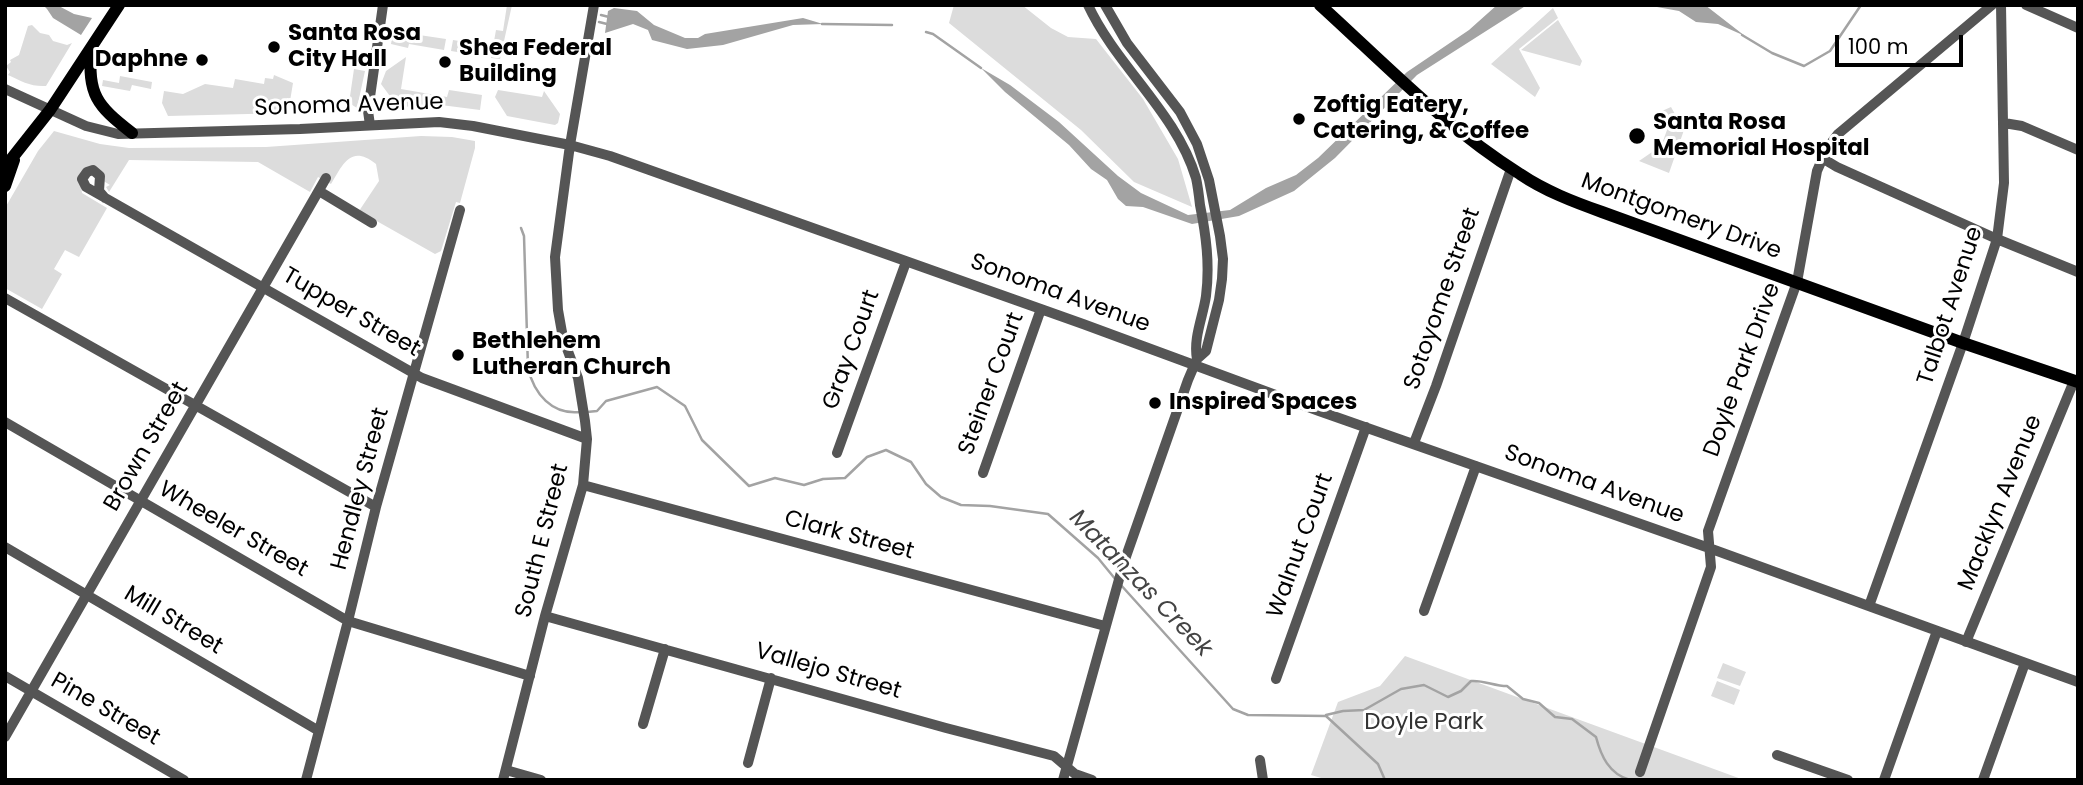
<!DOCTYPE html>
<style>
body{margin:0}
#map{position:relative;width:2083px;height:785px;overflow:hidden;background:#fff;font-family:Poppins,sans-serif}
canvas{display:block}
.frame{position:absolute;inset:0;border:7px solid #000;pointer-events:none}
.scale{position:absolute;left:1835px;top:35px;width:128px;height:32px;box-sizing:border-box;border:4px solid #000;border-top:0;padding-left:9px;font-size:21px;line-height:24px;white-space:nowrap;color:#000;-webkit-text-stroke:5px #fff;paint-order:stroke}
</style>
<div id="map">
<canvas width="2083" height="785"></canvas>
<div class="frame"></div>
<div class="scale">100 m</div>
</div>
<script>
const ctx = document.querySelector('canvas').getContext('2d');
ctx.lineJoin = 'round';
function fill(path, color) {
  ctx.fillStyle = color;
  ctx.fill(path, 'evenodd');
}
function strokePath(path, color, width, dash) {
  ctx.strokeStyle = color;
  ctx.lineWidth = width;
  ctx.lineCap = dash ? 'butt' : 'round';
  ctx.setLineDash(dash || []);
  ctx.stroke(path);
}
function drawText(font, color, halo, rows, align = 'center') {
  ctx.font = font + ' Poppins,sans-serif';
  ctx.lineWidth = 6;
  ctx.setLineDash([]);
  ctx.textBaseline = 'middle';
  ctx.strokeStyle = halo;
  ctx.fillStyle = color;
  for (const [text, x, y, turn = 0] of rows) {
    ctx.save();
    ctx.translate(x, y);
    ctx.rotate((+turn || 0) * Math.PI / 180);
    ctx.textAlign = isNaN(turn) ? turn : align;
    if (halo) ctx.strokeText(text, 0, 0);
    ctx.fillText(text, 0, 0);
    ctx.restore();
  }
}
const green = new Path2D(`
 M507,5h5l-12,54 -9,-1 5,-28 7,1z
 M954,5h68l29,23 17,9 28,2 47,60 35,60 14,48 -58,-25 -53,-52 -132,-107z
 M1553,8l5,10 -39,31 21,39 -5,9 -44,-33z
 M1558,20l24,41 -2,5 -59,-16z
 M32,25l8,8 9,2 4,6 14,4 5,-2 -26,43c-15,1 -25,-5 -38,-11l2,-3 -4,-6 5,-4 -1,-2 9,-5 9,-29z
 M399,32l47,7 -2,11 -35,-6 -1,4 -17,-4 1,-6z
 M453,40l37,6 -2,11 -37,-6z
 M406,57l-5,32 46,8 2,-7 33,5 -2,15 -39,-5 -43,2 -17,-23 5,-13z
 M354,69l11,2 -8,37 -8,-5z
 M274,75l19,8 -5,30 -120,3 -6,-13 2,-12 19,3 22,-10 28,4 2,-9 29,5 1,-6 8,1z
 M120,76l32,6 -1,7 -19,-4 -2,6 -28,-5 1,-6 16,3z
 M498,90l44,7 2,-6 16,23 -2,9 -3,2 -48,-9 -12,-19z
 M1671,107l13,23 -15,43 -30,-12 16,-11 -2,-2 10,-7 4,-11 -3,-6 3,-2 -5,-11z
 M54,131l46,13 29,4 137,-1 155,-11 31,1 23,4v7l-15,55 -4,-1 -15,49 -6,3 -76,-43 20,-30 -3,-17c-25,-20 -33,0 -45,20l-13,-7 -8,15 -52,-30 -129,-2 -20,32 -3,-5 4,-2 -26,-16c-10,9 -2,15 -2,24l25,15 -28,49 -14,-7 -11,19 8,5 -20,35 -37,-21v-80l33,-57z
 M1405,656l339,124h-416l-17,-5 27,-73 42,-16z
 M1723,663l23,9 -6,14 -23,-8z
 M1717,681l23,9 -6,15 -23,-9z`);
const water = new Path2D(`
 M43,5h14l17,9 18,4 -11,17 -28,-17 -6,-9z
 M1497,5h30l-110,70 -82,83 -41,33 -55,25 -47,8 -49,-17 -17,-1 -8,-7 -11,-19 -16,-11 -22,-24 -64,-53 -24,-24 29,17 49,37 59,54 23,17 47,22 42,-5 36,-22 30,-13 22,-17 89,-86 62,-42z
 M1646,5h59l40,31 -27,-12 -22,-2 -17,-11z
 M614,8l23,3 17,14 31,13h13l7,-4 98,-16 20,6 -30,1 -70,20 -36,4 -35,-9 -4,-10 -15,-6 -28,9 3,-22z`);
const stream = new Path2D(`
 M601,15l8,2
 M599,22l8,2
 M822,24l70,1
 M926,32l7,2 48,34
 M1742,35l30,18 32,13 26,-15 31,-46
 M521,228l3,8 4,132c6,26 24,47 52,44
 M587,412l10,-1 9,-10 51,-14 28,19 17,34 47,46 26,-8 29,7 19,-6 22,-1 22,-21 19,-7 25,12 15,22 15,13 20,8 29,1 58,8 50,44 18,22
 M1120,584l113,125 15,6 78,1 52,48 7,16
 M1326,715l17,-4 21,-1 37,-21 23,-4 24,12 13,-6 10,-10c13,-1 23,5 36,5l16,13 16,4 16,14 17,2 24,18c5,19 13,37 34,43`);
const minor = new Path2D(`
 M1088,5c29,62 88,107 108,173 2,9 3,18 4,27 6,30 10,59 6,91 -3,21 -13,42 -9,63
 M2026,5l52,23
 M5,89l81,37 32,8 182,-5 139,-7 34,4 97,19 40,11 473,168 236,87 390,137 369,134
 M2004,123l18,3 56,24
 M370,125l-2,-14 15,-106
 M1822,158l15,9 160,72 81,33
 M319,191l53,32
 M105,198l-6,-7 1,-15 -7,-6 -6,2 -5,7 4,8 336,191 165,61
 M5,298l371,209
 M5,422l343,199 182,55
 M1414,443l22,-57 75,-217
 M837,453l69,-191
 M983,473l58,-164
 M583,485l522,141
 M5,547l314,184
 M1869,606l94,-263 34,-104 7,-56 -3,-178
 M1424,611l52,-145
 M545,616l401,112 108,28 21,18 17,6
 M1966,642l108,-261
 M5,676l179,104
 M1276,679l90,-252
 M643,724l22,-75
 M5,737l321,-559
 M1777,755l71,25
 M1260,760l3,20
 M748,763l23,-85
 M506,770l35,10
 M1640,772l71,-205 -3,-36 89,-249 20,-111c6,-14 11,-25 21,-37l154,-129
 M306,780l42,-159 28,-114 84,-297
 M503,780l42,-164 38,-131 4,-46 -2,-18 -7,-43 -15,-40 -5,-28 -3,-53 15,-112 24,-140
 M1063,780l60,-215 65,-185 9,-21 9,-8 13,-51 3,-21 1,-20 -3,-23 -11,-56 -12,-36 -17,-32 -53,-69 -22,-38
 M1884,780l53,-149
 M1983,780l42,-117`);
const major = new Path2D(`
 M1320,5c64,58 126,123 200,169 25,17 54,28 82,38l361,131 115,39
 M91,49c-3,46 5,56 41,84
 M5,167l45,-57 69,-105
 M5,186l9,-26`);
const markers = [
 [274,47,7,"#000"],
 [202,60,7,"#000"],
 [445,62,7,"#000"],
 [1299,119,7,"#000"],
 [1637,136,9,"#000"],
 [458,355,7,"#000"],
 [1155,403,7,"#000"]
];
const poiNames = [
 ["Santa Rosa",288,34],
 ["City Hall",288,60],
 ["Shea Federal",459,49],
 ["Building",459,75],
 ["Daphne",188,60,"right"],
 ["Zoftig Eatery,",1313,106],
 ["Catering, & Coffee",1313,132],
 ["Santa Rosa",1653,123],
 ["Memorial Hospital",1653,149],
 ["Bethlehem",472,342],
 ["Lutheran Church",472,368],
 ["Inspired Spaces",1169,403]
];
const streetNames = [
 ["Sonoma Avenue",349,106,-2],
 ["Montgomery Drive",1681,217,20],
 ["Sonoma Avenue",1060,294,20],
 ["Sotoyome Street",1443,299,-71],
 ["Talbot Avenue",1951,306,-72],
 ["Tupper Street",351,313,30],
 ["Gray Court",852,350,-70],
 ["Doyle Park Drive",1743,370,-70],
 ["Steiner Court",992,384,-70],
 ["Brown Street",147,447,-60],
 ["Sonoma Avenue",1594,485,20],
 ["Hendley Street",361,489,-75],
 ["Macklyn Avenue",2001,503,-68],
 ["Wheeler Street",233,530,30],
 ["Clark Street",849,536,15],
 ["South E Street",543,541,-76],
 ["Walnut Court",1301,546,-70],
 ["Mill Street",173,621,31],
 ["Vallejo Street",828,672,16],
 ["Pine Street",105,710,30]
];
const parkNames = [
 ["Doyle Park",1424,723]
];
const waterNames = [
 ["Matanzas Creek",1140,584,46]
];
fill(green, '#dcdcdc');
fill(water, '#a3a3a3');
strokePath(stream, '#a3a3a3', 2.5);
strokePath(minor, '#555', 10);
strokePath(major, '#000', 12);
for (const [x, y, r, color] of markers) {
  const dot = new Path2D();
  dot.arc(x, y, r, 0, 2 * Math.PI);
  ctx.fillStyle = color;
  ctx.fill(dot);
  strokePath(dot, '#fff', 2.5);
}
drawText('bold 23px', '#000', '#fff', poiNames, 'left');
drawText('23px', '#000', '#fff', streetNames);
drawText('23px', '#333', '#fff', parkNames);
drawText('italic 24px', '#444', '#fff', waterNames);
</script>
